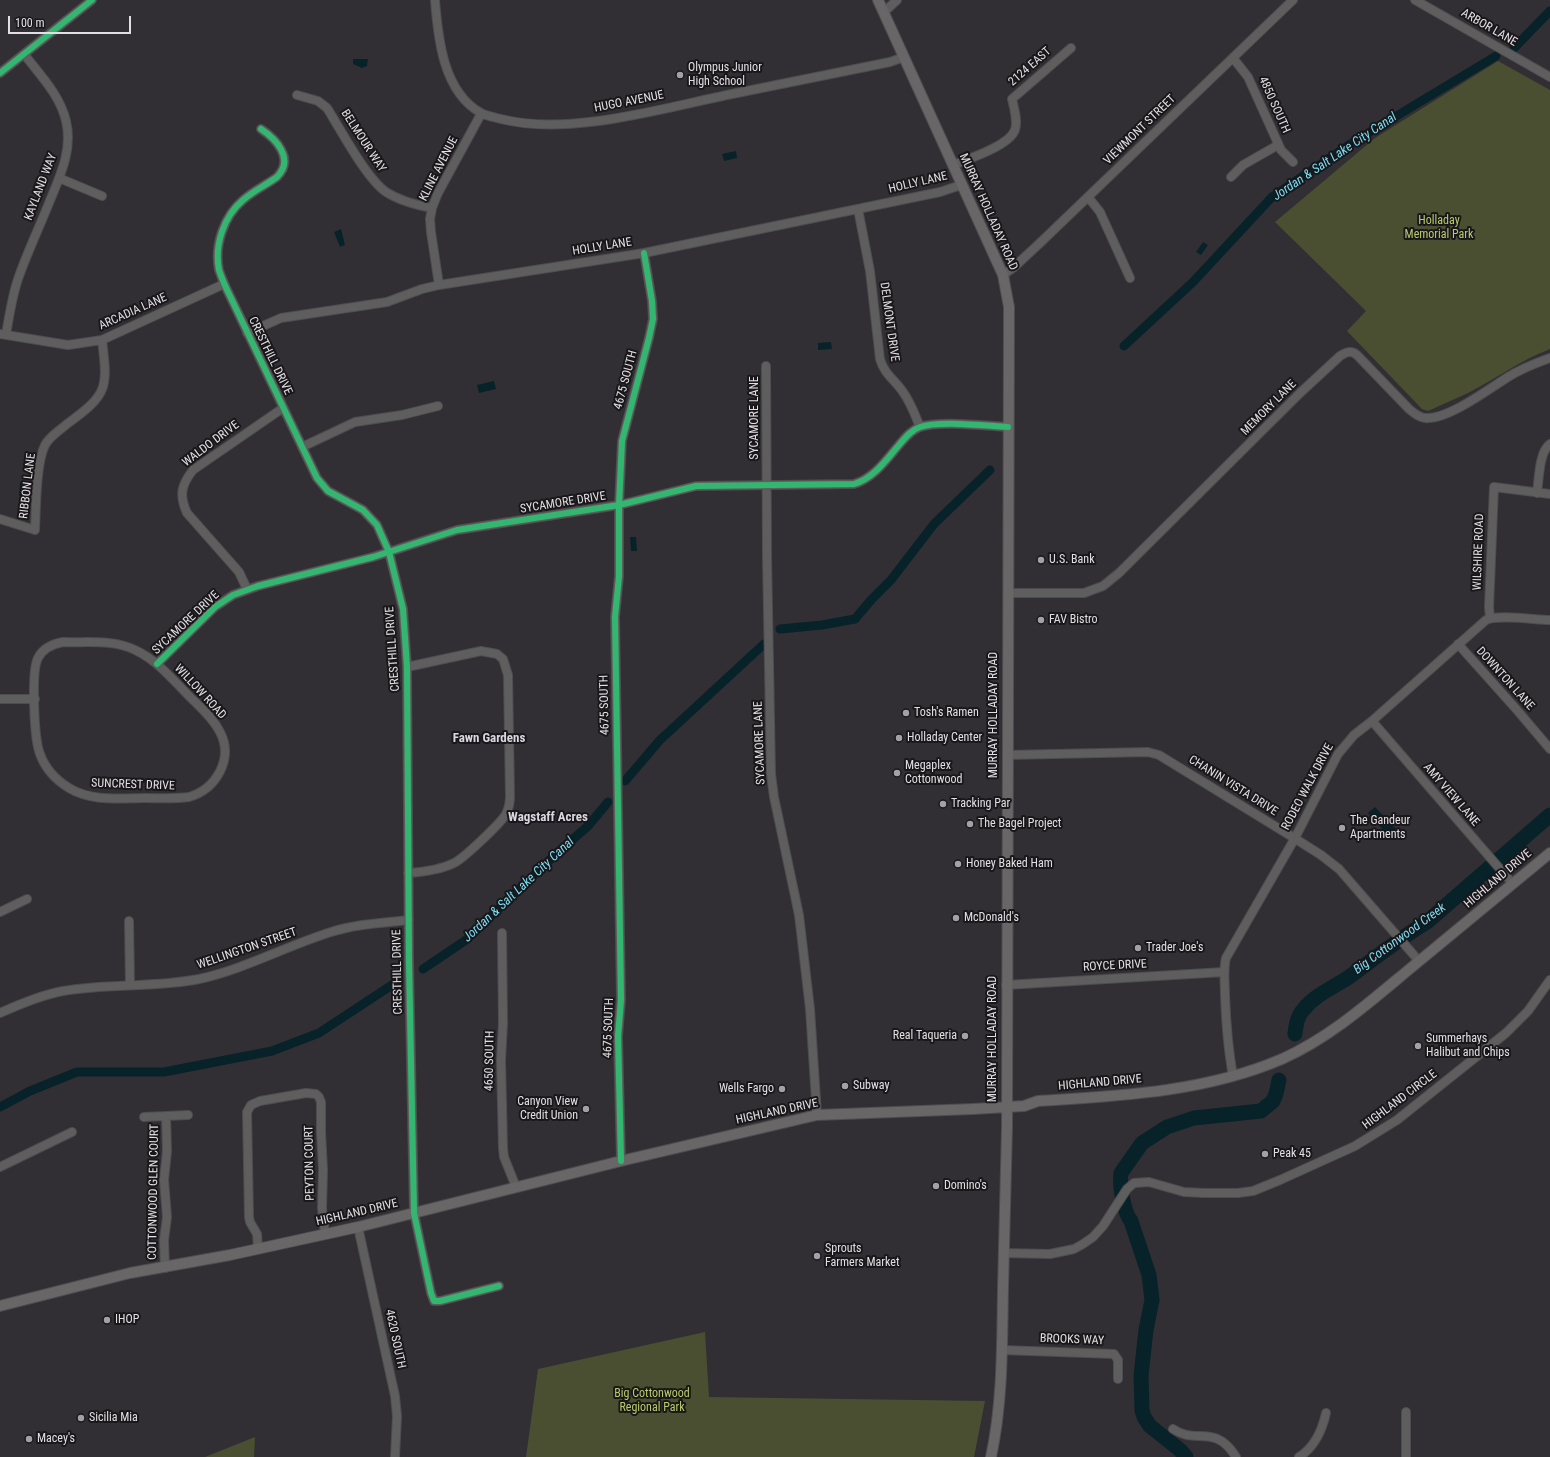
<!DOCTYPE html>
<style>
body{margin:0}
#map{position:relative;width:1550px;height:1457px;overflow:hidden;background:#322f34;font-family:"Roboto Condensed",sans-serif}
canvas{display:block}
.scale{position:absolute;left:8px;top:16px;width:123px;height:18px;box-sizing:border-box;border:2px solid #e2dfe4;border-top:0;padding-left:5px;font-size:12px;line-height:14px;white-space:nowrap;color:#e2dfe4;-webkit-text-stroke:3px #19171a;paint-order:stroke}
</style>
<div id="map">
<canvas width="1550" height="1457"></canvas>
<div class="scale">100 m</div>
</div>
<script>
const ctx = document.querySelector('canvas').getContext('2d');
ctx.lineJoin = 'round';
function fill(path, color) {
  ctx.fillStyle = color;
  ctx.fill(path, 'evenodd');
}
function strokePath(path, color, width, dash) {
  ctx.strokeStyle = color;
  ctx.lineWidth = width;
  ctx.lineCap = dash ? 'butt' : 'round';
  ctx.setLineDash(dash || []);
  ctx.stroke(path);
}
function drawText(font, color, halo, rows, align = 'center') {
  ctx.font = font + ' "Roboto Condensed",sans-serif';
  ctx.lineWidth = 4;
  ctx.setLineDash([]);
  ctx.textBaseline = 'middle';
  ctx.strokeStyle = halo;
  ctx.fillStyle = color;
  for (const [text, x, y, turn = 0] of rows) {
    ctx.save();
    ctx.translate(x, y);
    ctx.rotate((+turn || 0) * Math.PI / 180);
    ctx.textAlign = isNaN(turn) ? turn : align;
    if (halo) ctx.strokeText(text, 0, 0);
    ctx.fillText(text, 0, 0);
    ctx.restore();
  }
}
const green = new Path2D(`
 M1498,61l52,29v259c-31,12 -53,29 -82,44 -13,6 -27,12 -40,18l-6,-2 -75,-78 19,-20 -91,-89 100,-84z
 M705,1332l4,65 276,4 -11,56h-448l12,-88z
 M255,1437l-1,20h-49z`);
const water = new Path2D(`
 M353,59h15l-1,7 -5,2 -9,-4z
 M736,151l1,7 -13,3 -2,-7z
 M341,229l4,16 -5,2 -6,-15z
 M1203,242l5,3 -7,10 -5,-3z
 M831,342l1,7 -14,1v-7z
 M494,381l2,8 -17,4 -2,-8z
 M20,482l7,1 -1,13h-7z
 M630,537h6l1,14h-6z
 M1375,807l22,23 -8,7 -21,-24z`);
const canal = new Path2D(`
 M1514,48l36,-37
 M1124,346l69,-64 79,-85 83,-56 141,-85
 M780,629l42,-4 33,-6 16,-19 20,-20 43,-56 56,-54
 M625,781l35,-41 104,-96
 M423,969l43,-29 91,-87 31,-27 20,-24
 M0,1107l30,-16 47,-19h87l108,-21 47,-18 76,-50`);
const river = new Path2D(`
 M1295,1034c1,-9 2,-18 9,-25 11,-14 30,-22 45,-32 26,-19 51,-39 78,-55l123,-107
 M1186,1457l-6,-7 -30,-24 -6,-9 -2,-7 -1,-35 5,-45 6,-30 -3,-25 -18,-54c-7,-8 -12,-37 -10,-48l21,-30 25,-16 27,-9 67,-7 12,-10 3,-7 3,-14`);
const minor = new Path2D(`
 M435,0c3,38 8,92 46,113 5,3 14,4 20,6 68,17 158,-10 226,-24 54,-11 108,-22 163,-33l14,-5
 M1415,0l135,77
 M884,12l13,-12
 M1233,58l15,19 33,73 12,12
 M0,73l92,-73
 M297,95l21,6 9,7c14,22 39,70 59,84 14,9 30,13 46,16
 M261,129c15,10 34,30 16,48 -11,8 -24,14 -34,23 -19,16 -29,45 -24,70 3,9 7,18 11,26l87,182 11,13 35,19 14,15 12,27 14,57 4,58 2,295 5,251 17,80 3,8h6l59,-15
 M953,165c15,-6 56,-19 62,-35 3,-9 -1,-22 -3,-31l59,-51
 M1231,177l12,-12 35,-20
 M59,178l43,18
 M1088,197l12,15 30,66
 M858,209l12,62 10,88c4,15 15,21 23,33 8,11 12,23 17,35
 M1003,275l10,-7 28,-26 252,-242
 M439,285l-8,-53 -1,-13 2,-11 6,-15 43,-79
 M247,333l34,-15 106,-16 35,-13 17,-4 205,-32 296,-61 21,-7
 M0,334l68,11 34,-5 122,-56
 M6,335c3,-19 6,-38 12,-56 9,-26 21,-51 31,-76 11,-27 24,-53 17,-82 -6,-26 -26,-46 -42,-67
 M766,366l1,190 4,218 3,23 25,118 11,94 7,106
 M302,447l53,-25 47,-7 36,-9
 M1537,493c2,-14 2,-41 13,-49
 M0,519l35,11c1,-22 1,-67 10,-85 5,-9 14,-14 22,-21 41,-30 41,-35 35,-84
 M247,589l-8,-17 -52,-59c-8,-17 -6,-28 6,-43l90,-62
 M1008,593h76l19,-7 16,-13 181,-180 40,-37c6,-4 11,-6 17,-1l52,54c6,5 12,10 19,9 22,0 61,-29 80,-41 13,-8 28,-14 42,-19
 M1490,618l-1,-11 5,-120 56,7
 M63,642c23,1 50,-3 72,8 22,10 38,30 55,47 11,11 23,21 30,35 14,27 -4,57 -31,65 -14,2 -28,1 -43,1 -25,0 -54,4 -77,-10 -13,-8 -24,-20 -29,-34 -6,-15 -9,-83 -2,-96 5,-10 14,-14 25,-16z
 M1458,644l59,66 33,39
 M157,664l58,-57 18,-12 25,-9 115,-29 84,-27 162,-25 77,-19 158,-2c20,-6 32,-24 45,-39 6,-7 12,-15 21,-18 19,-7 67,-1 88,0
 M407,667l74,-16 16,3 6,5 5,16 2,121c0,7 -1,12 -4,18 -5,9 -43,45 -52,49 -14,7 -31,9 -46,10
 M0,699h35
 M1372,721l141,163
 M1007,755l141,-3 11,3 132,81 30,19 18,14 80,92
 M0,912l27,-13
 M129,921l1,64
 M502,933l1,90 -2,37 2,88 1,9 12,30
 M1006,985l218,-13
 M0,1013c20,-9 41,-18 63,-22 45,-8 91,-3 136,-12 46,-10 87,-33 132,-47 25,-8 51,-9 78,-12
 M1233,1076c-5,-27 -7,-54 -8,-81 0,-12 -2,-25 1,-37l69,-120 43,-84 16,-19 18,-14 114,-101c12,-6 50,0 64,0
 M144,1117l44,-2
 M621,1161l-3,-125 3,-36 -6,-383 4,-41v-71l3,-64 27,-103 4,-19 -1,-18 -8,-48
 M0,1167l72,-35
 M358,1227l37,169 2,20 -2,41
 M258,1248l-1,-14 -7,-12 -1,-5 -2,-105 4,-7 9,-4 46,-8 10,1 3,3 2,5v30l2,38 -1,38 3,26
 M1004,1253l46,1 24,-5 9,-5 10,-7 10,-11 24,-37 7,-6 15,-1 35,10 19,1h35l15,-2 27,-11 75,-34 42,-26 109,-87 22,-22 22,-31
 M165,1268l-1,-28 3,-23 -3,-37 3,-29 -1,-35
 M1002,1350l112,4 4,6v19
 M1173,1429c23,16 42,-6 63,28
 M1299,1457c16,-10 23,-26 27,-44
 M1406,1457v-45`);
const major = new Path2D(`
 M878,0l125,275 6,32 -2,821c-1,53 -3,106 -4,159 -1,57 0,114 -12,170
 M0,1306l130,-33 100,-18 128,-28 267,-67 192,-45 156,-6 51,-3 14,-5c83,-5 167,-9 244,-42 49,-22 89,-58 130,-92 46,-38 92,-76 138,-114`);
const cycleway = new Path2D(`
 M0,73l92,-73
 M261,129c15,10 34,30 16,48 -11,8 -24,14 -34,23 -19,16 -29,45 -24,70 3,9 7,18 11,26l87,182 11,13 35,19 14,15 12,27 14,57 4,58 2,295 5,251 17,80 3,8h6l59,-15
 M157,664l58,-57 18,-12 25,-9 115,-29 84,-27 162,-25 77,-19 158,-2c20,-6 32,-24 45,-39 6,-7 12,-15 21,-18 19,-7 67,-1 88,0
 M621,1161l-3,-125 3,-36 -6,-383 4,-41v-71l3,-64 27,-103 4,-19 -1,-18 -8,-48`);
const markers = [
 [680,75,4,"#a4a1a6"],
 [1041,560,4,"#a4a1a6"],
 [1041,620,4,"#a4a1a6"],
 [906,713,4,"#a4a1a6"],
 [899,738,4,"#a4a1a6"],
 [897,773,4,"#a4a1a6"],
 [943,804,4,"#a4a1a6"],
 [970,824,4,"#a4a1a6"],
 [1342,828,4,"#a4a1a6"],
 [958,864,4,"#a4a1a6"],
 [956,918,4,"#a4a1a6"],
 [1138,948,4,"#a4a1a6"],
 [965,1036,4,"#a4a1a6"],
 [1418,1046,4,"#a4a1a6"],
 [845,1086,4,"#a4a1a6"],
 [782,1089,4,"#a4a1a6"],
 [586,1109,4,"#a4a1a6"],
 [1265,1154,4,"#a4a1a6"],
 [936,1186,4,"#a4a1a6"],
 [817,1256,4,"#a4a1a6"],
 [107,1320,4,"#a4a1a6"],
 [81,1418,4,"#a4a1a6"],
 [29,1439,4,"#a4a1a6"]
];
const streetNames = [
 ["ARBOR LANE",1489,28,30],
 ["2124 EAST",1030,67,-41],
 ["HUGO AVENUE",629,102,-11],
 ["4850 SOUTH",1274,105,66],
 ["VIEWMONT STREET",1140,130,-44],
 ["BELMOUR WAY",363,141,57],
 ["KLINE AVENUE",439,169,-63],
 ["HOLLY LANE",918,183,-13],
 ["KAYLAND WAY",41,187,-69],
 ["MURRAY HOLLADAY ROAD",988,212,66],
 ["HOLLY LANE",602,247,-9],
 ["ARCADIA LANE",133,312,-24],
 ["DELMONT DRIVE",889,322,82],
 ["CRESTHILL DRIVE",270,356,64],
 ["4675 SOUTH",626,380,-75],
 ["MEMORY LANE",1269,408,-45],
 ["SYCAMORE LANE",755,418,-90],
 ["WALDO DRIVE",211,444,-37],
 ["RIBBON LANE",28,486,-83],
 ["SYCAMORE DRIVE",563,503,-9],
 ["WILSHIRE ROAD",1479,552,-88],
 ["SYCAMORE DRIVE",186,623,-43],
 ["CRESTHILL DRIVE",393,649,-94],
 ["DOWNTON LANE",1505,679,48],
 ["WILLOW ROAD",200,692,47],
 ["4675 SOUTH",605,705,-91],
 ["MURRAY HOLLADAY ROAD",994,715,-90],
 ["SYCAMORE LANE",760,743,-92],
 ["SUNCREST DRIVE",133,785,2],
 ["CHANIN VISTA DRIVE",1233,786,32],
 ["RODEO WALK DRIVE",1308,787,-62],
 ["AMY VIEW LANE",1451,795,49],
 ["HIGHLAND DRIVE",1498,879,-40],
 ["WELLINGTON STREET",247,949,-19],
 ["ROYCE DRIVE",1115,966,-3],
 ["CRESTHILL DRIVE",398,972,-91],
 ["4675 SOUTH",609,1028,-88],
 ["MURRAY HOLLADAY ROAD",993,1039,-90],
 ["4650 SOUTH",490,1061,-89],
 ["HIGHLAND DRIVE",1100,1083,-5],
 ["HIGHLAND CIRCLE",1400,1100,-37],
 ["HIGHLAND DRIVE",777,1112,-12],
 ["PEYTON COURT",310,1163,-91],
 ["COTTONWOOD GLEN COURT",154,1192,-89],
 ["HIGHLAND DRIVE",357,1213,-13],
 ["4620 SOUTH",395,1339,78],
 ["BROOKS WAY",1072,1340,2]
];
const poiNames = [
 ["Olympus Junior",688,68],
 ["High School",688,82],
 ["U.S. Bank",1049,560],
 ["FAV Bistro",1049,620],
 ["Tosh's Ramen",914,713],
 ["Holladay Center",907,738],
 ["Megaplex",905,766],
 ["Cottonwood",905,780],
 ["Tracking Par",951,804],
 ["The Gandeur",1350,821],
 ["Apartments",1350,835],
 ["The Bagel Project",978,824],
 ["Honey Baked Ham",966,864],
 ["McDonald's",964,918],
 ["Trader Joe's",1146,948],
 ["Real Taqueria",957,1036,"right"],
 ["Summerhays",1426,1039],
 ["Halibut and Chips",1426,1053],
 ["Subway",853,1086],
 ["Wells Fargo",774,1089,"right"],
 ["Canyon View",578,1102,"right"],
 ["Credit Union",578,1116,"right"],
 ["Peak 45",1273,1154],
 ["Domino's",944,1186],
 ["Sprouts",825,1249],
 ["Farmers Market",825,1263],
 ["IHOP",115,1320],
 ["Sicilia Mia",89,1418],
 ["Macey's",37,1439]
];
const parkNames = [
 ["Holladay",1439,221],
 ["Memorial Park",1439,235],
 ["Big Cottonwood",652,1394],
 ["Regional Park",652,1408]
];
const waterNames = [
 ["Jordan & Salt Lake City Canal",1335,157,-34],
 ["Jordan & Salt Lake City Canal",519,890,-43],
 ["Big Cottonwood Creek",1400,939,-36]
];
const neighbourhoodNames = [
 ["Fawn Gardens",489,739],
 ["Wagstaff Acres",548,818]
];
fill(green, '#494f30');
fill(water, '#072329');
strokePath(canal, '#072329', 9);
strokePath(river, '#072329', 15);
strokePath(minor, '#4e4c4f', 10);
strokePath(major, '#4e4c4f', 12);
strokePath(minor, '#5f5e5e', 8);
strokePath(major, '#686667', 10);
strokePath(cycleway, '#33b770', 6);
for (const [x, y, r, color] of markers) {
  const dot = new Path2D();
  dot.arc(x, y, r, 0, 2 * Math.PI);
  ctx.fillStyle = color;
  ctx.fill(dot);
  strokePath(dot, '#19171a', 1.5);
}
drawText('12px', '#e2dfe4', '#19171a', streetNames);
drawText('12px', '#e2dfe4', '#19171a', poiNames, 'left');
drawText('12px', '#b9cc6b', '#19171a', parkNames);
drawText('italic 13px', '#7adff6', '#19171a', waterNames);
drawText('bold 13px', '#dcd6e0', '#19171a', neighbourhoodNames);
</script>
